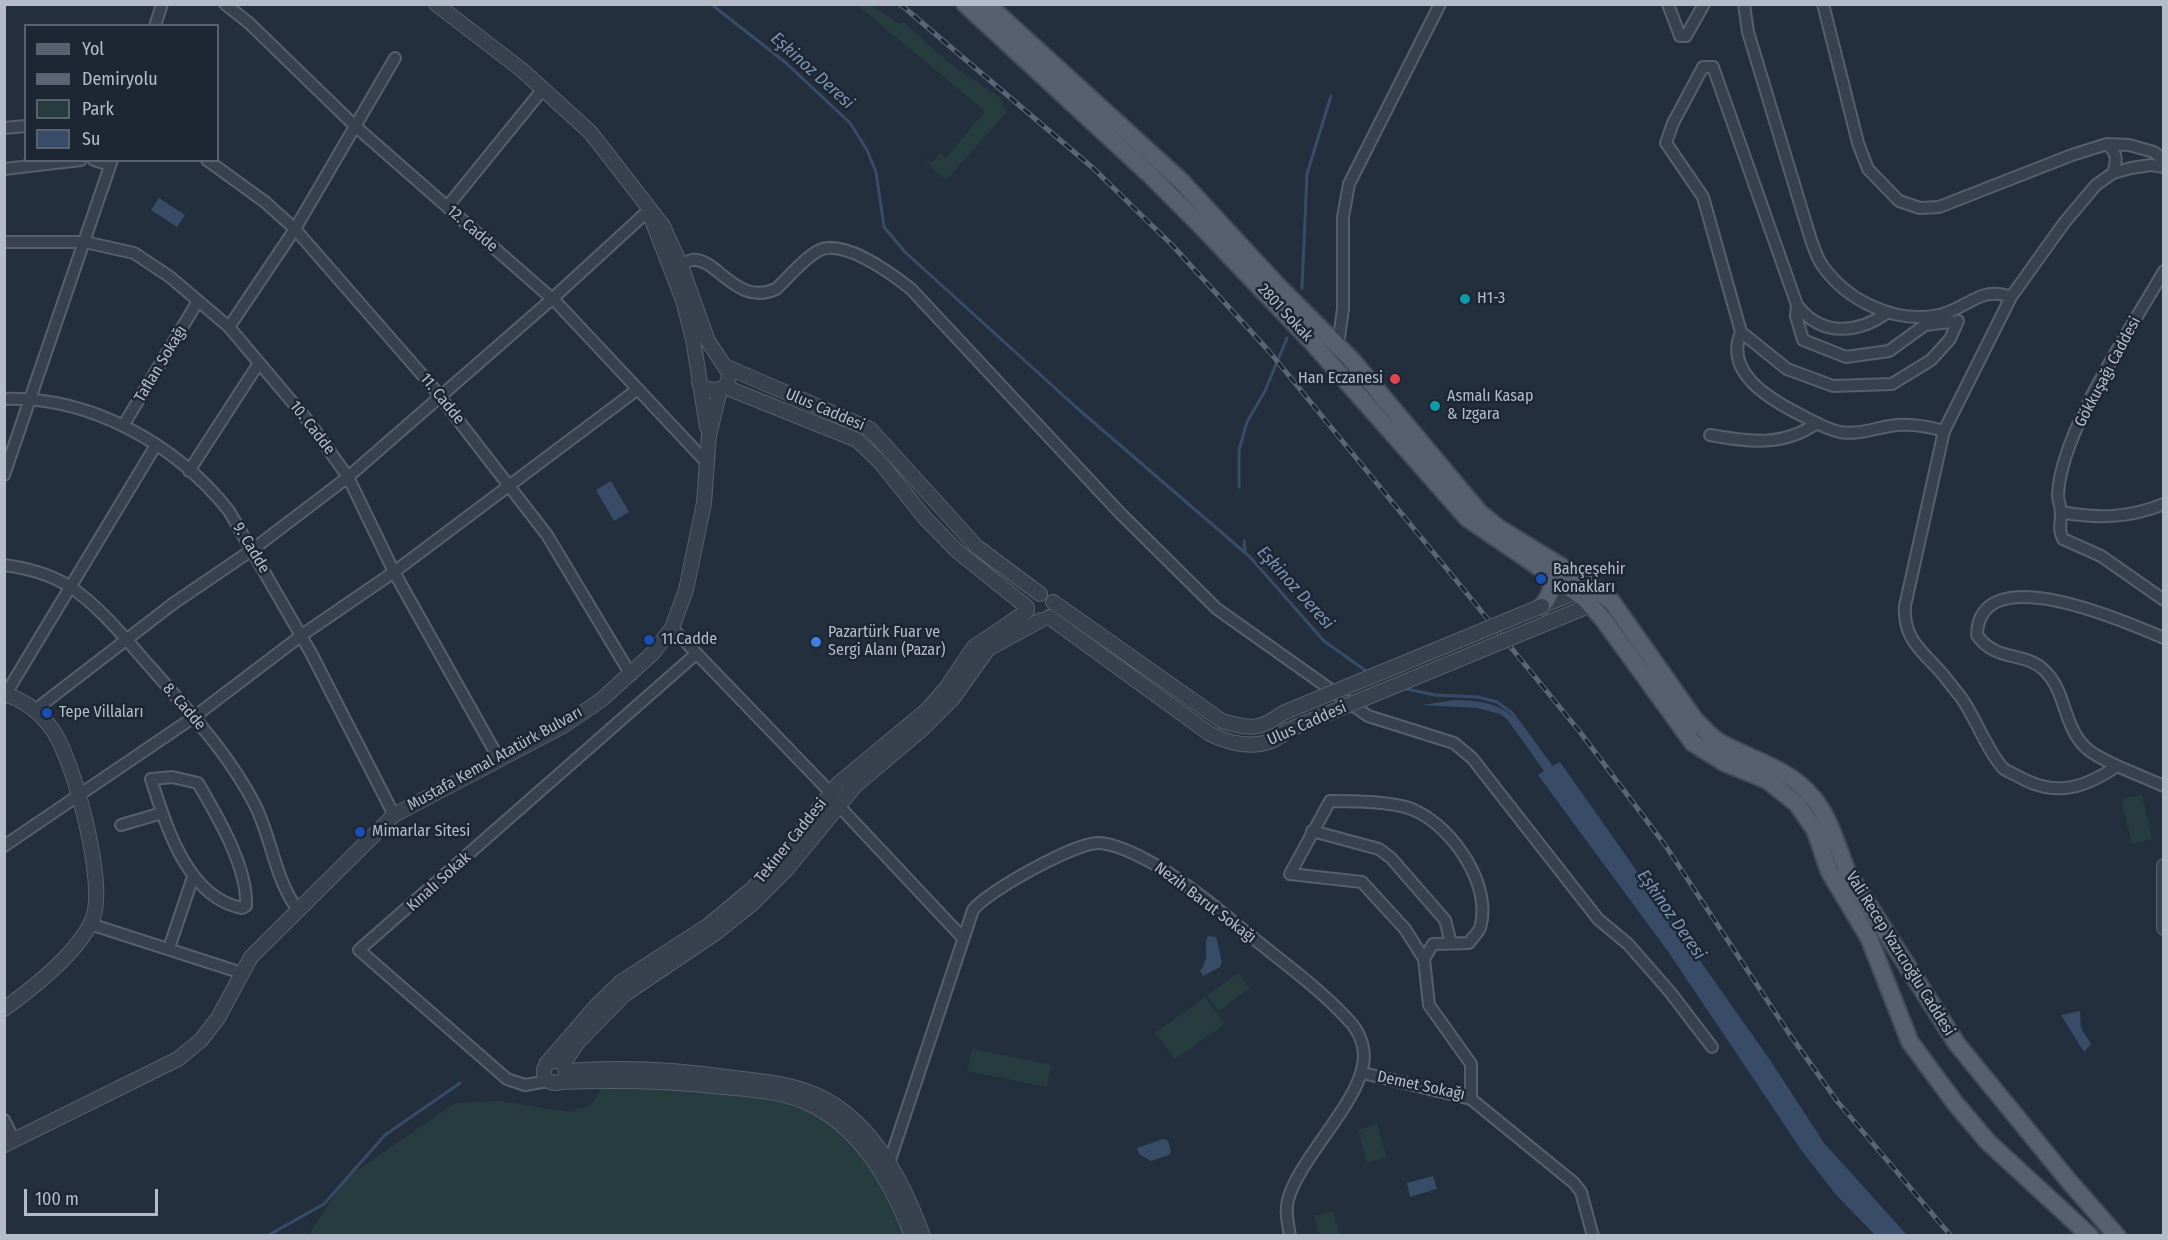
<!DOCTYPE html>
<meta charset="utf-8">
<style>
body{margin:0}
#map{position:relative;width:2168px;height:1240px;overflow:hidden;background:#242f3e;font-family:"Fira Sans Condensed",sans-serif}
canvas{display:block}
.frame{position:absolute;inset:0;border:6px solid #b4bcc9;pointer-events:none}
.legend{position:absolute;left:24px;top:24px;width:195px;height:138px;box-sizing:border-box;background:#1d2633;border:2px solid #59626f;margin:0;padding:8px 10px;list-style:none;font-size:18px;color:#b4bcc9}
.legend li{display:flex;align-items:center;gap:12px;height:30px}
.legend b{width:30px;border:2px solid #59626f}
.scale{position:absolute;left:24px;top:1189px;width:134px;height:27px;box-sizing:border-box;border:3px solid #b4bcc9;border-top:0;padding-left:8px;font-size:18px;line-height:21px;white-space:nowrap;color:#b4bcc9;-webkit-text-stroke:4px #1d2633;paint-order:stroke}
</style>
<div id="map">
<canvas width="2168" height="1240"></canvas>
<div class="frame"></div>
<ul class="legend">
<li><b style="height:8px;background:#56606e"></b>Yol</li>
<li><b style="height:8px;background:#5a6575"></b>Demiryolu</li>
<li><b style="height:16px;background:#263c3f"></b>Park</li>
<li><b style="height:16px;background:#394c67"></b>Su</li>
</ul>
<div class="scale">100 m</div>
</div>
<script>
const ctx = document.querySelector('canvas').getContext('2d');
ctx.lineJoin = 'round';
function fill(path, color) {
  ctx.fillStyle = color;
  ctx.fill(path, 'evenodd');
}
function strokePath(path, color, width, dash) {
  ctx.strokeStyle = color;
  ctx.lineWidth = width;
  ctx.lineCap = dash ? 'butt' : 'round';
  ctx.setLineDash(dash || []);
  ctx.stroke(path);
}
function drawText(font, color, halo, rows, align = 'center') {
  ctx.font = font + ' "Fira Sans Condensed",sans-serif';
  ctx.lineWidth = 5;
  ctx.setLineDash([]);
  ctx.textBaseline = 'middle';
  ctx.strokeStyle = halo;
  ctx.fillStyle = color;
  for (const [text, x, y, turn = 0] of rows) {
    ctx.save();
    ctx.translate(x, y);
    ctx.rotate((+turn || 0) * Math.PI / 180);
    ctx.textAlign = isNaN(turn) ? turn : align;
    if (halo) ctx.strokeText(text, 0, 0);
    ctx.fillText(text, 0, 0);
    ctx.restore();
  }
}
const green = new Path2D(`
 M857,5h13l30,19 3,-2 46,41 50,34 8,15 -61,68 -24,-22 10,5 8,-10 6,5 39,-47z
 M2142,795l10,44 -20,5 -11,-45z
 M1238,973l12,15 -31,23 -12,-15z
 M1205,997l20,27 -50,35 -20,-26z
 M972,1049l79,16 -4,22 -80,-16z
 M611,1075l177,14 109,75 17,71 -606,1 38,-58 109,-75 44,-2 71,11 21,-7z
 M1377,1124l10,33 -20,6 -9,-33z
 M1333,1211l7,24h-20l-6,-19z`);
const water = new Path2D(`
 M159,198l26,17 -8,12 -26,-17z
 M611,481l18,31 -15,9 -18,-31z
 M1455,700c62,1 61,22 97,66l8,-4 210,298 54,83 83,92h-32l-38,-39 -35,-45 -135,-201 -129,-175 6,-4 -37,-52 -7,-5 -23,-6 -55,-3z
 M1208,936l8,1 6,25 -2,5 -17,9 -3,-5c12,-17 2,-25 8,-35z
 M2080,1011l1,17 10,16 -7,8 -23,-37z
 M1163,1139l5,2 3,10 -2,4 -18,6 -12,-7 -2,-6z
 M1433,1176l4,13 -27,8 -3,-14z`);
const stream = new Path2D(`
 M711,4l75,59 64,60 17,27 9,22 8,55 21,25 172,156 173,149 74,84 45,32
 M1302,288l5,-114 24,-78
 M1239,487v-37l8,-28 18,-31 22,-53
 M1244,541l1,10
 M1402,688l33,7 43,2 19,5 15,11 38,52
 M267,1236l57,-32 61,-69 75,-52`);
const minor = new Path2D(`
 M225,4l24,19 106,103 202,177 151,161
 M1668,4l12,32h6l18,-32
 M1744,4l4,28 63,208c3,8 6,18 11,25 25,36 73,59 117,50 28,-6 42,-30 72,-18
 M1823,4l35,139 10,26 31,32 21,7 19,-1 133,-52 35,-11 22,1 25,7 10,8
 M155,26l7,-22
 M4,128l22,-2
 M2107,144c11,10 10,16 6,29
 M94,160l16,5
 M207,160l58,42 30,27 136,156 116,150 84,140
 M2164,167l-13,-2 -20,3 -18,5 -17,12 -32,38 -53,74 -67,134 -39,175c-2,29 13,42 32,62 8,8 15,19 23,28 15,20 27,55 43,72 4,4 14,7 20,11 35,18 63,8 94,-13l47,20
 M4,169l77,-9
 M447,207l96,-118
 M4,242h81l49,11 36,24 59,50 80,95 39,55 46,95 105,187
 M676,268c5,-2 11,-7 16,-8 25,-3 44,47 84,29 13,-12 27,-30 42,-38 24,-14 74,23 93,38l209,224 97,96 151,107 86,27 18,15 126,161 30,25 42,48 42,55
 M2164,271c-32,56 -104,162 -106,224 0,6 3,12 3,18 0,11 -3,16 2,26l38,17 63,44
 M1797,305l-1,11 7,24 43,17 43,-6 36,-26 33,-4
 M1888,312c-30,22 -67,25 -91,-7l-84,-238h-10l-30,56 -7,20 37,54 38,135c-17,40 27,66 56,81 14,7 28,16 43,19 18,3 32,-3 50,-6 17,-3 37,0 54,5
 M229,327l66,-98 100,-171
 M1741,332l46,37 46,17 59,-2 39,-24 19,-21 8,-18
 M1338,345l5,-36v-92l6,-33 91,-180
 M4,399c86,-3 172,45 225,112l82,142 83,162
 M123,426l75,-125
 M1710,435c38,7 73,12 107,-12
 M189,471l70,-108
 M4,475l108,-315
 M2061,512c37,7 68,6 103,-8
 M4,565c24,3 45,9 65,21 33,22 58,55 84,84 37,43 76,84 102,135 17,34 20,75 43,105
 M672,628l159,165
 M4,697l152,-252
 M35,710l139,-107 78,-53 96,-73 204,-178 97,-89
 M2117,766c-14,-7 -29,-13 -38,-26 -16,-21 -14,-50 -35,-70 -20,-19 -49,-8 -67,-35 2,-79 149,-13 187,3
 M172,777l26,6c19,33 50,84 48,123l-4,2c-55,-10 -76,-83 -91,-129z
 M838,805l125,133
 M121,825l41,-12
 M1312,831l67,18 12,9 54,62 6,23
 M4,846l190,-129 108,-82 92,-63 244,-183
 M90,924l152,49
 M169,948l24,-71
 M1363,1073l108,26v-35l-42,-59 -5,-46 9,-15 36,-1c3,-5 9,-10 11,-15 13,-42 -27,-100 -64,-117 -19,-10 -64,-10 -86,-10l-40,73 72,8 43,47 19,30
 M548,1081l-23,4 -18,-6 -148,-129 337,-296
 M1471,1099l103,84 7,9 12,44
 M4,1120l10,20
 M889,1163l84,-253c13,-18 103,-68 126,-67 18,1 39,12 55,21 35,20 67,48 98,73 34,28 71,54 100,87 5,6 10,16 11,24 10,43 -63,106 -75,152 -3,12 0,23 2,36`);
const tertiary = new Path2D(`
 M436,4l86,66 68,62 18,23 55,71 18,40 27,75 21,32 -1,10 -8,7 -14,-1 -7,-6
 M650,215l33,85 10,39 14,88
 M727,367l143,62 107,118 63,47
 M725,387l132,53 23,22 45,56 31,32 71,57
 M1053,602l169,119c28,8 37,10 61,-8
 M1542,606l34,-14
 M1049,617l161,117c27,13 55,17 78,-4
 M1552,621l39,-16
 M4,694c21,6 38,20 50,38 21,33 52,150 39,186 -13,33 -60,70 -89,91
 M2164,866v62
 M544 1072a11 11 0 1 1 22 0a11 11 0 1 1-22 0Z
 M546,1064l52,-60 23,-22 88,-57 43,-36 29,-31 57,-74 88,-73 21,-24 27,-40 53,-36
 M563,1064l15,-22 47,-48 92,-62 35,-28 35,-35 68,-83 65,-55 33,-33 35,-49 53,-29
 M566,1071c53,-4 106,-2 159,6 27,3 55,5 81,14 62,21 96,87 117,145
 M558,1082c52,-2 103,-2 155,4 29,3 62,4 90,15 56,23 88,80 109,135
 M4,1145l174,-86 23,-19 17,-22 33,-61 143,-142 169,-89 38,-26 52,-47 19,-25 14,-38 18,-87 5,-68 11,-45`);
const primary = new Path2D(`
 M965,4l185,171 55,55 105,110 157,178 117,80 19,21 90,124 32,20 42,17 30,24 18,26 14,41 40,67 41,104 45,61 33,39 102,94
 M987,4l194,177 97,105 73,73 128,153 18,15 88,54 27,21 83,118c8,8 15,16 24,22 32,18 70,26 94,56 18,21 24,50 35,75l109,171 111,136 49,56
 M1542,606c9,-11 12,-20 7,-34`);
const rail = new Path2D(`
 M900,4l193,164 79,77 96,105 312,382 85,113 123,187 49,69 114,135`);
const tertiaryBridge = new Path2D(`
 M1283,713l259,-107
 M1288,730l264,-109`);
const markers = [
 [1465,299,6,"#0f9aa8"],
 [1395,379,6,"#e0444e"],
 [1435,406,6,"#0f9aa8"],
 [1541,579,6,"#1a4fb4"],
 [649,640,6,"#1a4fb4"],
 [816,642,6,"#3f7fe0"],
 [47,713,6,"#1a4fb4"],
 [360,832,6,"#1a4fb4"]
];
const streetNames = [
 ["12. Cadde",472,229,41],
 ["2801 Sokak",1285,313,47],
 ["Taflan Sokağı",161,364,-59],
 ["Gökkuşağı Caddesi",2108,372,-62],
 ["11. Cadde",442,399,51],
 ["Ulus Caddesi",825,410,23],
 ["10. Cadde",312,428,52],
 ["9. Cadde",251,548,59],
 ["8. Cadde",184,707,49],
 ["Ulus Caddesi",1307,724,-24],
 ["Mustafa Kemal Atatürk Bulvarı",495,759,-29],
 ["Tekiner Caddesi",791,841,-51],
 ["Kınalı Sokak",439,882,-42],
 ["Nezih Barut Sokağı",1205,903,37],
 ["Vali Recep Yazıcıoğlu Caddesi",1900,954,58],
 ["Demet Sokağı",1421,1086,12]
];
const poiNames = [
 ["H1-3",1477,299],
 ["Han Eczanesi",1383,379,"right"],
 ["Asmalı Kasap",1447,397],
 ["& Izgara",1447,415],
 ["Bahçeşehir",1553,570],
 ["Konakları",1553,588],
 ["Pazartürk Fuar ve",828,633],
 ["Sergi Alanı (Pazar)",828,651],
 ["11.Cadde",661,640],
 ["Tepe Villaları",59,713],
 ["Mimarlar Sitesi",372,832]
];
const waterNames = [
 ["Eşkinoz Deresi",812,71,42],
 ["Eşkinoz Deresi",1295,588,48],
 ["Eşkinoz Deresi",1671,915,55]
];
fill(green, '#263c3f');
fill(water, '#394c67');
strokePath(stream, '#394c67', 3);
strokePath(minor, '#565f6c', 14);
strokePath(tertiary, '#565f6c', 16);
strokePath(primary, '#414a57', 20);
strokePath(minor, '#38414e', 10);
strokePath(tertiary, '#38414e', 14);
strokePath(primary, '#56606e', 16);
strokePath(rail, '#5a6575', 5);
strokePath(rail, '#1d2633', 3, [9]);
strokePath(tertiaryBridge, '#565f6c', 16, []);
strokePath(tertiaryBridge, '#38414e', 14);
for (const [x, y, r, color] of markers) {
  const dot = new Path2D();
  dot.arc(x, y, r, 0, 2 * Math.PI);
  ctx.fillStyle = color;
  ctx.fill(dot);
  strokePath(dot, '#1d2633', 2);
}
drawText('16px', '#b4bcc9', '#1d2633', streetNames);
drawText('16px', '#b4bcc9', '#1d2633', poiNames, 'left');
drawText('italic 18px', '#7c92b1', '#1d2633', waterNames);
</script>
